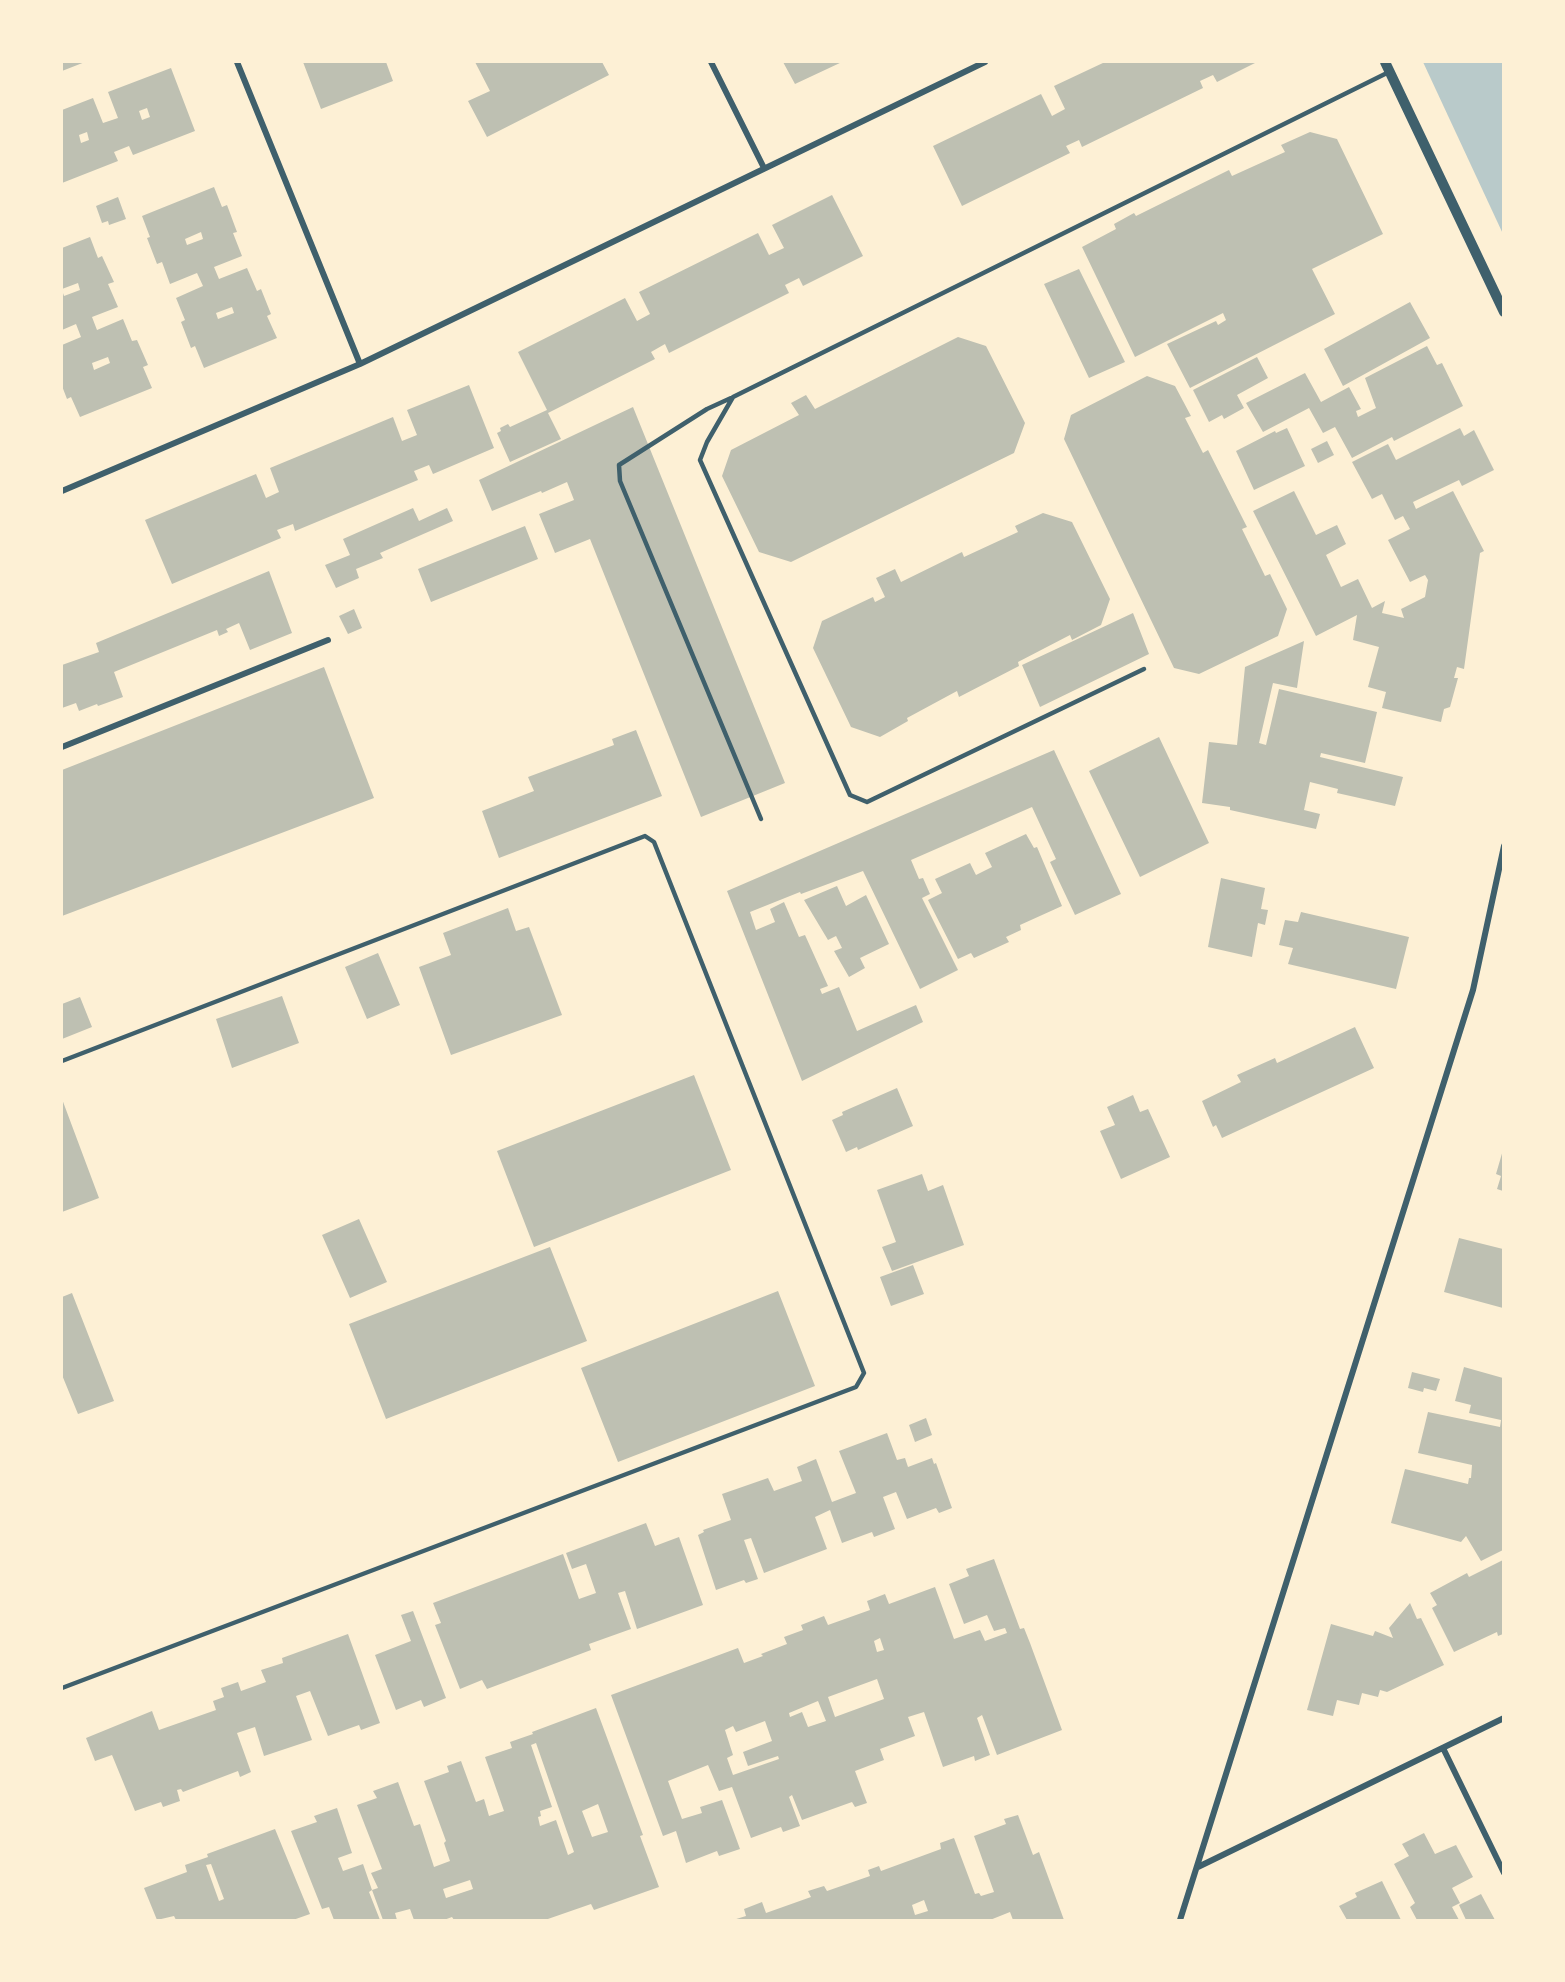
<!DOCTYPE html>
<style>
body{margin:0}
#map{position:relative;width:1565px;height:1982px;overflow:hidden;background:#fdf0d5;font-family:Figtree,sans-serif}
canvas{display:block}
.frame{position:absolute;inset:0;border:63px solid #fdf0d5;pointer-events:none}
</style>
<div id="map">
<canvas width="1565" height="1982"></canvas>
<div class="frame"></div>
</div>
<script>
const ctx = document.querySelector('canvas').getContext('2d');
ctx.lineJoin = 'round';
function fill(path, color) {
  ctx.fillStyle = color;
  ctx.fill(path, 'evenodd');
}
function strokePath(path, color, width, dash) {
  ctx.strokeStyle = color;
  ctx.lineWidth = width;
  ctx.lineCap = dash ? 'butt' : 'round';
  ctx.setLineDash(dash || []);
  ctx.stroke(path);
}
const green = new Path2D(`
 M1423,62h80v172z`);
const building = new Path2D(`
 M62,62h23l-23,9z
 M303,62h83l7,19 -72,28z
 M475,62h127l7,13 -122,62 -19,-36 22,-10z
 M783,62h59l-47,22z
 M1105,62h152l-40,20 -4,-7 -13,6 3,7 -121,59 -3,-7 -13,6 4,7 -108,53 -29,-60 108,-52 11,22 13,-7 -11,-23z
 M171,68l24,63 -62,24 -4,-9 -15,6 4,9 -56,22v-73l31,-12 10,25 15,-5 -10,-26zM147,108l3,9 -8,3 -3,-9zM87,132l2,8 -8,3 -2,-8z
 M1310,132l27,7 46,95 -71,35 23,45 -145,74 -23,-44 49,-23 2,4 8,-5 -3,-7 -88,44 -53,-110 34,-18 -2,-5 20,-11 2,3 93,-46 3,6 53,-24 -4,-7z
 M214,187l8,20 5,-2 10,27 -4,1 9,23 -28,11 5,12 28,-11 10,23 4,-2 10,25 -4,2 10,22 -73,30 -9,-22 -4,2 -10,-26 4,-2 -9,-22 27,-12 -6,-13 -27,11 -8,-22 -5,2 -10,-26 3,-1 -8,-21zM201,232l2,7 -16,6 -2,-6zM232,307l2,6 -16,6 -2,-6z
 M832,195l31,61 -60,30 -4,-8 -14,7 4,8 -120,60 -4,-9 -14,8 4,7 -107,54 13,26 -51,23 -13,-29 4,-2 -1,-3 8,-4 2,3 37,-17 -29,-58 107,-54 12,23 13,-7 -11,-22 119,-59 11,22 15,-7 -12,-23z
 M118,197l8,22 -17,6 -1,-4 -6,2 -6,-17z
 M90,237l8,21 4,-2 12,26 -6,2 10,23 -26,10 5,13 26,-11 9,22 5,-1 11,25 -5,2 9,21 -72,29 -9,-20 -4,2 -5,-13v-41l19,-8 -5,-13 -14,6v-40l2,6 16,-6 -2,-7 -16,6v-41zM108,357l2,6 -16,7 -2,-7z
 M1079,269l46,93 -36,16 -45,-94z
 M1410,302l20,36 -87,48 -19,-37z
 M958,337l28,9 39,77 -11,30 -223,109 -32,-10 -37,-76 9,-26 68,-35 -8,-12 15,-8 9,14z
 M1427,346l10,19 5,-2 21,43 -69,35 -2,-4 -40,21 -17,-31 -12,6 -14,-25 -46,24 -17,-29 59,-30 16,29 28,-15 12,22 -5,2 2,6 18,-9 -11,-30z
 M1257,357l11,21 -31,17 7,13 -20,11 -2,-4 -13,7 -16,-32z
 M1147,376l28,10 16,30 -6,2 18,35 5,-3 39,77 -5,2 23,47 5,-2 17,35 -9,27 -79,38 -25,-6 -110,-229 7,-24z
 M469,385l25,63 -61,26 -4,-9 -15,6 4,9 -123,51 -2,-7 -16,6 4,8 -109,46 -27,-64 111,-46 10,24 13,-6 -9,-24 123,-51 9,24 15,-6 -10,-25z
 M633,407l152,376 -84,34 -111,-278 -35,14 -16,-39 35,-14 -7,-18 -25,11 -1,-2 -49,20 -13,-31z
 M1287,428l18,38 -51,24 -18,-39 39,-20 1,2z
 M1460,428l4,8 10,-6 20,40 -32,16 -3,-6 -46,22 3,7 37,-18 31,60 -4,2 -16,116 -7,-2 -3,11h4l-8,29 -6,2 -3,13 -59,-14 4,-16 -18,-5 11,-40 -26,-7 4,-25 -41,21 -63,-125 41,-20 22,44 21,-10 9,19 -20,11 15,32 17,-8 14,29 13,-7 -3,12 22,5 -3,-9 24,-12 3,-17 -3,-5 -15,7 -22,-42 22,-11 -7,-13 -8,4 -13,-26 -10,5 -20,-37 36,-18 8,16z
 M1327,441l7,14 -16,8 -7,-14z
 M413,508l6,13 28,-13 6,13 -73,32 3,5 -27,11 3,9 -23,10 -11,-23 25,-10 -7,-16z
 M1043,513l29,9 38,77 -9,26 -29,15 -2,-5 -52,27 1,4 -60,31 -2,-6 -50,27 1,3 -28,16 -29,-10 -38,-79 9,-27 51,-24 2,5 10,-5 -9,-19 19,-9 6,13 61,-30 2,5 54,-25 -3,-6z
 M525,526l13,33 -107,43 -13,-33z
 M269,571l23,62 -42,17 -11,-27 -13,6 2,3 -9,4 -2,-6 -103,42 9,25 -25,9 -1,-2 -18,7 -3,-8 -14,5v-43l37,-13 -3,-9z
 M354,609l8,19 -14,6 -9,-18z
 M1133,613l16,41 -109,53 -18,-42z
 M1304,641l-7,47 -24,-5 -14,60 7,2 13,-56 98,23 -12,51 -44,-10 -1,4 83,20 -8,29 -58,-13 1,-4 -28,-7 -6,28 16,4 -4,15 -86,-19v-3l-28,-4 7,-61 28,3 8,-78z
 M324,667l50,131 -312,118v-146z
 M636,730l26,66 -163,62 -17,-47 52,-20 -6,-14 86,-32 -2,-6z
 M1159,737l50,106 -69,34 -51,-106z
 M1054,750l67,144 -46,21 -25,-53 6,-3 -24,-52 -121,53 8,19 4,-1 7,16 -8,4 36,72 -38,19 -57,-118 -62,23 -1,-2 -50,20 6,18 19,-8 -5,-13 14,-7 15,35 6,-2 23,51 -8,3 2,5 17,-7 18,44 59,-26 7,17 -121,59 -75,-190z
 M1026,834l8,14 3,-1 25,59 -42,19 1,5 -15,7 3,5 -35,16 -3,-5 -13,6 -30,-59 14,-7 -7,-14 35,-16 6,12 16,-8 -7,-14z
 M1221,878l44,10 -4,21 7,1 -3,15 -7,-2 -6,34 -44,-10z
 M837,886l9,20 20,-11 23,49 -29,14 5,10 -16,9 -15,-26 8,-3 -6,-12 -8,4 -24,-40z
 M508,908l8,23 13,-4 33,88 -111,40 -32,-88 32,-12 -8,-22z
 M1301,912l108,25 -13,52 -108,-25 5,-16 -14,-3 6,-25 13,2z
 M378,953l22,52 -33,14 -22,-52z
 M282,996l17,47 -67,25 -16,-49z
 M80,997l12,30 -30,12v-35z
 M1355,1027l19,41 -152,70 -6,-13 -3,2 -11,-26 39,-19 -4,-7 38,-17 2,5z
 M694,1075l37,95 -197,77 -37,-96z
 M897,1088l16,38 -55,24 -1,-3 -11,5 -14,-32 11,-5 -1,-3z
 M1133,1095l7,17 8,-3 22,48 -49,22 -21,-48 15,-6 -8,-18z
 M62,1099l37,99 -37,14z
 M1503,1150v41l-6,-2 4,-13 -5,-2z
 M922,1174l6,17 15,-6 21,60 -72,26 -10,-24 14,-5 -19,-52z
 M359,1219l28,63 -37,16 -28,-63z
 M1459,1238l44,11v59l-59,-16z
 M550,1247l37,94 -201,78 -37,-95z
 M913,1265l11,29 -33,12 -11,-29z
 M778,1291l37,95 -197,76 -37,-94z
 M72,1293l42,108 -36,13 -16,-39v-78z
 M1464,1367l39,11v172l-22,11 -15,-25 -5,6 -70,-19 14,-54 63,15 1,-6h2l1,-13 -54,-12 10,-41 72,15 1,-7 -32,-7 2,-8 -16,-4z
 M1412,1372l28,7 -4,12 -12,-3 -1,4 -15,-4z
 M926,1418l6,17 -17,7 -6,-17z
 M887,1433l10,27 8,-2 3,9 24,-9 2,6 2,-1 16,45 -13,5 -3,-5 -29,11 -11,-27 -13,5 12,32 -21,8 -2,-5 -30,11 -12,-33 -15,7 12,32 -63,24 -13,-35 -7,2 14,39 -12,4 -2,-3 -28,10 -18,-55 6,-3 -1,-2 28,-10 -9,-26 46,-16 6,13 28,-10 -5,-14 19,-8 16,43 24,-9 -17,-42z
 M646,1523l9,23 24,-9 24,68 -66,24 -12,-38 -7,2 13,36 -42,15 2,6 -104,39 -5,-9 -22,9 -25,-64 6,-2 -8,-20 130,-49 16,45 17,-6 -10,-29 -14,5 -6,-16z
 M994,1559l26,70 4,-1 6,15 32,87 -65,25 -15,-40 -5,3 13,37 -15,6 -1,-5 -31,11 -19,-55 -16,5 7,19 -35,13 4,11 -29,11 12,32 -12,4 -3,-5 -50,18 -10,-25 -3,2 11,29 -17,6 -2,-5 -30,11 -19,-51 -13,4 -11,-26 -40,16 14,38 20,-6 -2,-6 22,-7 18,49 -21,7 -2,-5 -31,12 -10,-32 -13,5 -52,-141 127,-47 6,15 19,-7 -2,-2 26,-10 -3,-7 19,-7 -2,-5 23,-9 4,9 42,-15 -3,-9 18,-7 4,10 46,-17 19,52 26,-9 5,11 22,-8 -2,-5 -11,3 -7,-16 -23,9 -15,-40 20,-8 -3,-7zM880,1638l4,12 -7,2 -3,-11zM877,1679l7,20 -49,18 -7,-20zM818,1701l8,20 -18,6 -6,-15 -12,5 -1,-4zM765,1721l7,20 -29,11 5,14 30,-10 1,3 -46,16 -6,-17 6,-3 -8,-25 8,-4 3,6z
 M1503,1560v74l-5,2 -1,-4 -43,20 -22,-44 5,-3 -7,-12 37,-20 2,4z
 M1410,1603l7,16 4,-1 23,47 -57,27 -7,-2 -2,7 -16,-4 -3,12 -22,-5 -4,16 -26,-6 24,-86 42,12 2,-5 18,7 -4,-10z
 M413,1611l33,87 -22,9 -3,-7 -25,10 -21,-55 36,-14 -10,-26z
 M348,1634l32,89 -19,7 -2,-5 -31,11 -18,-45 -14,5 16,44 -48,16 -9,-29 -18,6 14,39 -11,5 -2,-6 -55,21 -2,-3 -4,1 3,11 -17,6 -2,-5 -26,9 -23,-56 -17,6 -9,-23 66,-27 7,19 57,-20 -3,-9 11,-4 -3,-9 17,-6 3,9 25,-9 -5,-12 22,-7 -1,-5z
 M596,1708l47,127 -3,1 19,51 -65,23 -3,-6 -46,16h-91l-2,-3 -8,3h-30l-4,-11 -15,4 2,7h-14l-11,-30 -3,2 11,28h-46l-5,-13 -7,2 -31,-78 26,-9 -3,-6 23,-8 15,45 -14,5 5,13 20,-7 9,26 6,-2 -7,-15 11,-4 -25,-64 20,-7 -4,-7 25,-9 16,44 6,-2 14,43 16,-6 -6,-18 2,-2 -22,-60 25,-9 -2,-6 14,-5 15,41 8,-3 5,17 15,-5 -19,-54 27,-9 -2,-6 23,-8 -1,-2zM536,1743l38,109 -6,3 -12,-35 -16,6 -2,-9 3,-1 -1,-5 12,-4 -21,-62zM598,1804l10,28 -16,5 -10,-26zM470,1880l3,9 -27,9 -3,-9z
 M1018,1815l15,40 6,-3 25,68h-51l-3,-8 -20,8h-257l13,-4 -2,-7 18,-7 4,11 45,-16 -3,-6 16,-5 3,5 43,-15 -2,-6 11,-4 2,5 60,-22 -1,-6 14,-5 21,56 4,-1 2,3 13,-4 -20,-56 32,-12 -2,-5zM924,1900l4,11 -13,4 -3,-10z
 M275,1829l35,85 -17,6h-117l-2,-4 -17,4 -13,-32 43,-16 -2,-7 23,-8 -1,-3zM211,1864l13,35 -5,2 -13,-36z
 M1424,1833l11,21 21,-9 17,32 -21,11 8,15 -8,4 7,13h-42l-7,-13 5,-4 -21,-39 15,-8 -7,-12z
 M1382,1881l19,39h-54l-8,-14 18,-9 -2,-4z
 M1481,1894l14,26h-29l-7,-15z`);
const service = new Path2D(`
 M731,398l-24,11 -88,56 1,16 141,338
 M1144,669l-277,133 -17,-7 -150,-335 7,-18 26,-45 656,-325
 M62,1061l583,-225 9,6 210,531 -8,14 -794,301`);
const minor = new Path2D(`
 M237,62l123,302
 M711,62l53,106
 M62,491l298,-127 625,-302
 M62,747l266,-107
 M1443,1748l61,125
 M1198,1867l306,-149
 M1180,1920l293,-930 31,-144`);
const tertiary = new Path2D(`
 M1385,62l119,250`);
fill(green, '#b9caca');
fill(building, '#bec0b2');
strokePath(service, '#3f606c', 4.5);
strokePath(minor, '#3f606c', 6);
strokePath(tertiary, '#3f606c', 10);
</script>
